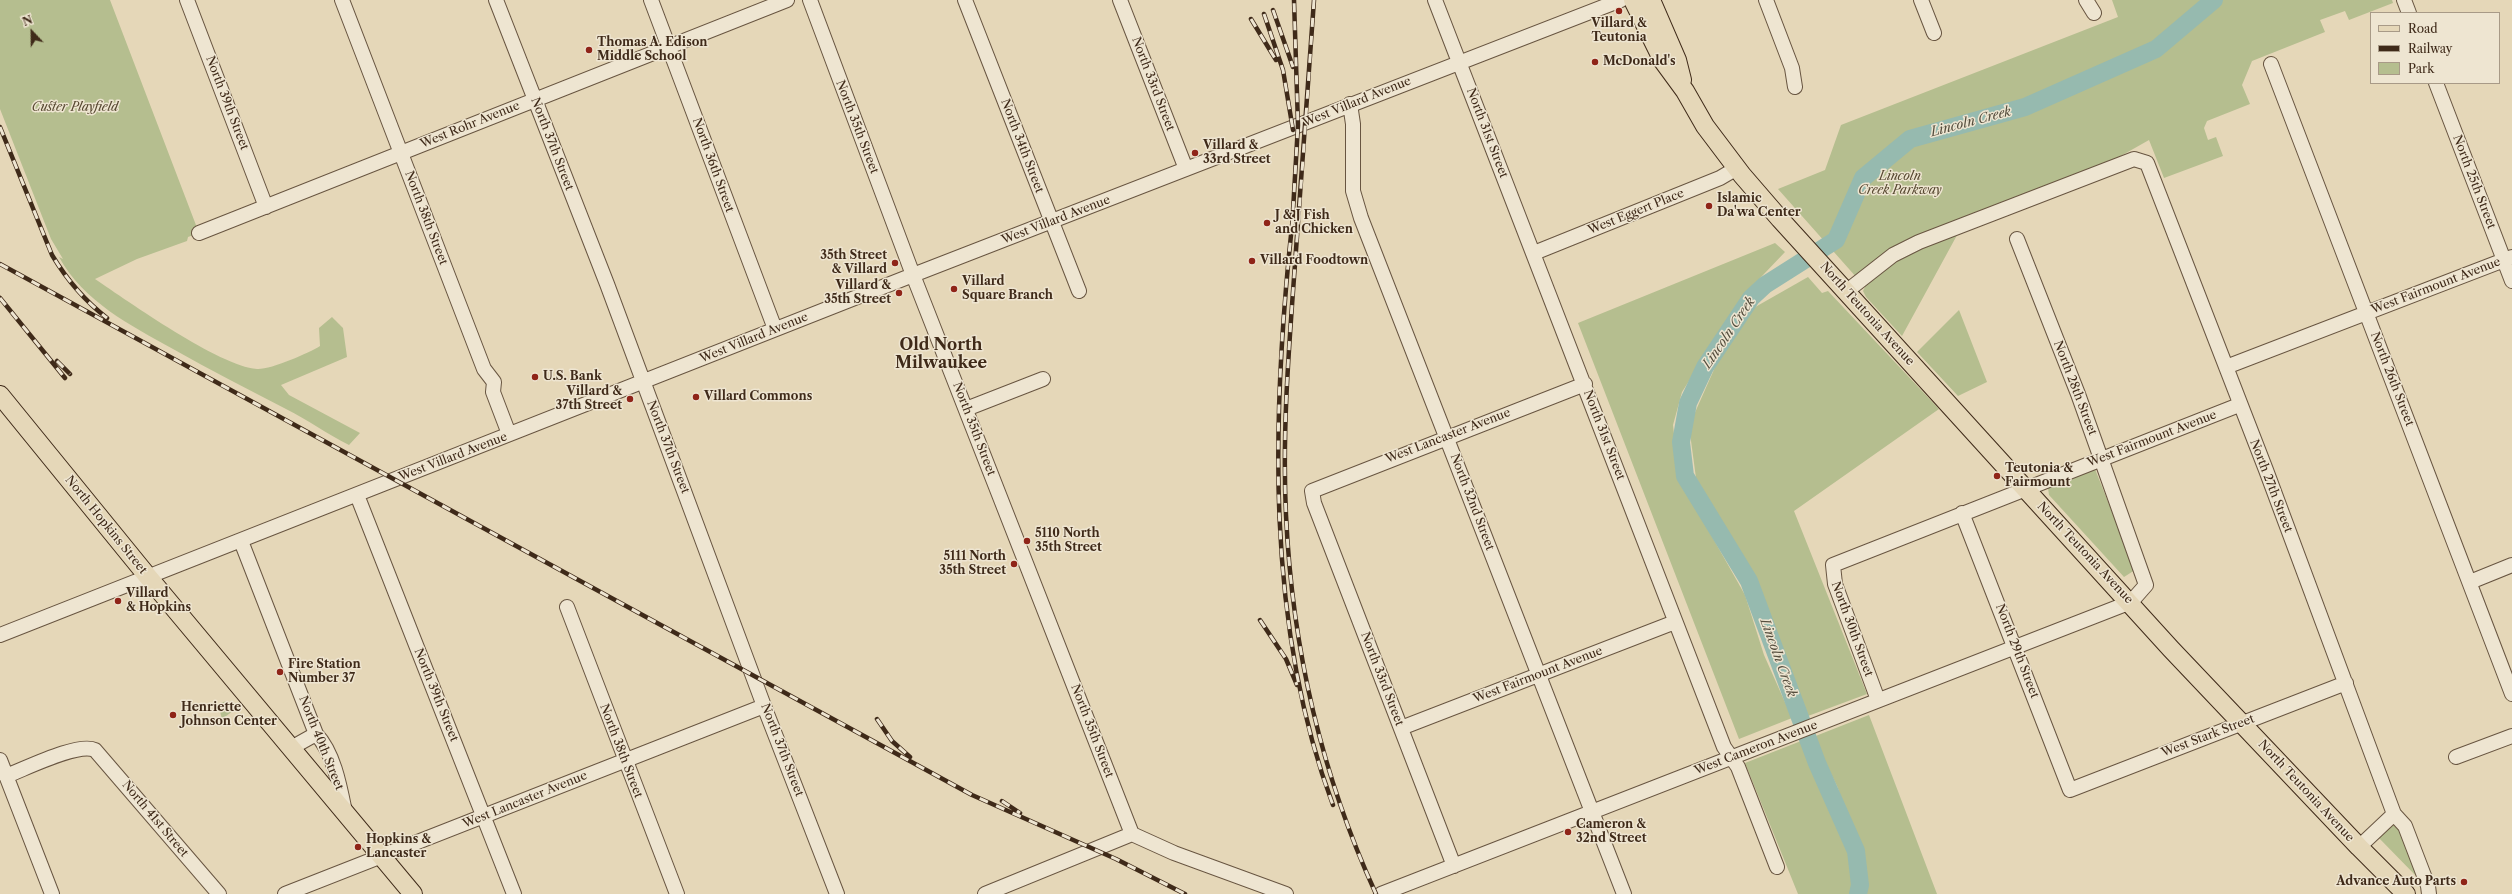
<!DOCTYPE html>
<style>
body{margin:0}
#map{position:relative;width:2512px;height:894px;overflow:hidden;background:#e5d7b8;font-family:"Libre Caslon Text",serif}
canvas{display:block}
.legend{position:absolute;left:2370px;top:12px;width:130px;height:72px;box-sizing:border-box;background:#eee5d1;border:1px solid #a89a87;margin:0;padding:5px 7px;list-style:none;font-size:12px;color:#3f2a19}
.legend li{display:flex;align-items:center;gap:8px;height:20px}
.legend b{width:20px;border:1px solid #a89a87}
.north{position:absolute;left:12px;top:12px;width:40px;height:40px;-webkit-text-stroke:3px #eee5d1;paint-order:stroke;rotate:338deg;font-size:11px;font-weight:700;line-height:16px;text-align:center;color:#3f2a19}
.north::after{content:'';display:block;margin:auto;width:14px;height:18px;background:#3f2a19;clip-path:polygon(50% 0,100% 100%,50% 72%,0 100%)}
</style>
<div id="map">
<canvas width="2512" height="894"></canvas>
<ul class="legend">
<li><b style="height:5px;background:#e5d7b8"></b>Road</li>
<li><b style="height:5px;background:#3f2a19"></b>Railway</li>
<li><b style="height:11px;background:#b5be8f"></b>Park</li>
</ul>
<div class="north">N</div>
</div>
<script>
const ctx = document.querySelector('canvas').getContext('2d');
ctx.lineJoin = 'round';
function fill(path, color) {
  ctx.fillStyle = color;
  ctx.fill(path, 'evenodd');
}
function strokePath(path, color, width, dash) {
  ctx.strokeStyle = color;
  ctx.lineWidth = width;
  ctx.lineCap = dash ? 'butt' : 'round';
  ctx.setLineDash(dash || []);
  ctx.stroke(path);
}
function drawText(font, color, halo, rows, align = 'center') {
  ctx.font = font + ' "Libre Caslon Text",serif';
  ctx.lineWidth = 3;
  ctx.setLineDash([]);
  ctx.textBaseline = 'middle';
  ctx.strokeStyle = halo;
  ctx.fillStyle = color;
  for (const [text, x, y, turn = 0] of rows) {
    ctx.save();
    ctx.translate(x, y);
    ctx.rotate((+turn || 0) * Math.PI / 180);
    ctx.textAlign = isNaN(turn) ? turn : align;
    if (halo) ctx.strokeText(text, 0, 0);
    ctx.fillText(text, 0, 0);
    ctx.restore();
  }
}
const green = new Path2D(`
 M0,0h110l89,233 -11,4 -1,4 -50,18 -42,20c34,23 124,87 162,90 13,1 52,-16 63,-23l-1,-18 13,-11 11,11 4,29 -66,28 8,10 71,38 -11,12c-22,-11 -41,-25 -63,-36 -38,-20 -76,-39 -113,-60 -43,-24 -89,-47 -114,-92l4,2 -12,-20 -51,-130z
 M2112,0h280l1,3 -44,17 -4,-9 -25,9 5,12 -73,29 -10,24 8,19 -43,17 -3,7 4,12 8,-3 7,19 -59,22 -15,-38 -30,17 -151,58 -66,121 -36,-39 -3,-6 2,-4 -87,-98 47,-19 16,-45 277,-108z
 M1775,243l10,9 -42,44 -61,96 -9,33 6,53 66,117 19,60 28,63 -53,21 -161,-416z
 M1808,277l14,16 6,-2 111,118 -145,102 73,183 -59,22 -56,-143 -56,-95 -7,-52 31,-70 30,-46z
 M1959,310l28,72 -29,14 -41,-44z
 M2095,469l40,101 -11,7 -75,-82 -1,-7 4,-5z
 M223,702l5,-1 5,10 -11,8 -4,-15z
 M1869,715l68,179h-71v-29l-29,-79 -24,-49z
 M1801,741l47,110 6,43h-56l-53,-131z
 M2395,824l3,1 21,54 -41,-42z`);
const river = new Path2D(`
 M1858,894l2,-9 -4,-34 -39,-88 -68,-182 -64,-105 -4,-34 7,-39 17,-36 46,-69 14,-13 71,-45 27,-62 47,-39 115,-32 131,-58 58,-49`);
const minor = new Path2D(`
 M187,0l79,207
 M342,0l142,369 10,13 -1,10 16,42
 M496,0l111,284 157,422 73,188
 M651,0l124,329
 M810,0l103,275 219,559
 M965,0l114,291
 M1120,0l66,169
 M1435,0l289,747 14,20 39,100
 M1766,0l26,68 3,19
 M1921,0l13,33
 M2086,0l8,13
 M2404,0l5,13
 M2271,64l241,630
 M2436,83l76,198
 M1350,104l3,20v67l8,27 263,676
 M199,233l588,-233
 M1534,253l186,-75 17,-10
 M1847,291l46,-36 26,-13 215,-83 13,4 119,307 128,344 11,12 23,60 1,8
 M2226,367l286,-110
 M966,409l77,-30
 M357,495l157,399
 M1962,513l108,277 276,-107
 M241,541l75,193c18,19 24,53 29,78
 M2470,582l42,-17
 M567,607l110,287
 M0,635l913,-360 708,-275
 M1878,700l-43,-116 -2,-19 406,-160
 M1401,728l274,-106
 M291,748l25,-14
 M2456,757l56,-21
 M0,760l52,134
 M6,776c19,-7 72,-34 89,-26l124,144
 M1132,834l42,19 112,41
 M2359,847l35,-33
 M1454,866l-140,-363 -2,-12 273,-107
 M285,894l479,-188
 M985,894l147,-60
 M1381,894l750,-292 15,-17 -68,-191 -61,-155`);
const major = new Path2D(`
 M1633,0l30,61 22,30 20,35 37,49 38,44 391,430 188,198 47,47
 M1651,0l26,60 5,20
 M0,395l149,183 264,316`);
const rail = new Path2D(`
 M1314,0c-6,88 -12,176 -19,264 -6,83 -13,167 -9,251 6,131 35,259 90,379
 M1273,10l20,57
 M1264,14l19,56 10,60
 M1251,19l25,41
 M0,127l52,128c15,25 33,46 55,63
 M1292,225c-20,189 -27,399 41,580
 M1292,228l6,-103 -4,-125
 M0,264l972,531 144,64 69,35
 M0,298l65,80
 M57,361l13,13
 M1260,620l26,39 11,26
 M877,719l15,22 18,16
 M1002,801l18,12`);
const markers = [
 [1619,11,4,"#8f2418"],
 [589,50,4,"#8f2418"],
 [1595,62,4,"#8f2418"],
 [1195,153,4,"#8f2418"],
 [1709,206,4,"#8f2418"],
 [1267,223,4,"#8f2418"],
 [1252,261,4,"#8f2418"],
 [895,263,4,"#8f2418"],
 [954,289,4,"#8f2418"],
 [899,293,4,"#8f2418"],
 [535,377,4,"#8f2418"],
 [696,397,4,"#8f2418"],
 [630,399,4,"#8f2418"],
 [1997,476,4,"#8f2418"],
 [1027,541,4,"#8f2418"],
 [1014,564,4,"#8f2418"],
 [118,601,4,"#8f2418"],
 [280,672,4,"#8f2418"],
 [173,715,4,"#8f2418"],
 [1568,832,4,"#8f2418"],
 [358,847,4,"#8f2418"],
 [2464,882,4,"#8f2418"]
];
const poiNames = [
 ["Villard &",1619,24,"center"],
 ["Teutonia",1619,38,"center"],
 ["Thomas A. Edison",597,43],
 ["Middle School",597,57],
 ["McDonald's",1603,62],
 ["Villard &",1203,146],
 ["33rd Street",1203,160],
 ["Islamic",1717,199],
 ["Da'wa Center",1717,213],
 ["J & J Fish",1275,216],
 ["and Chicken",1275,230],
 ["35th Street",887,256,"right"],
 ["& Villard",887,270,"right"],
 ["Villard Foodtown",1260,261],
 ["Villard",962,282],
 ["Square Branch",962,296],
 ["Villard &",891,286,"right"],
 ["35th Street",891,300,"right"],
 ["U.S. Bank",543,377],
 ["Villard &",622,392,"right"],
 ["37th Street",622,406,"right"],
 ["Villard Commons",704,397],
 ["Teutonia &",2005,469],
 ["Fairmount",2005,483],
 ["5110 North",1035,534],
 ["35th Street",1035,548],
 ["5111 North",1006,557,"right"],
 ["35th Street",1006,571,"right"],
 ["Villard",126,594],
 ["& Hopkins",126,608],
 ["Fire Station",288,665],
 ["Number 37",288,679],
 ["Henriette",181,708],
 ["Johnson Center",181,722],
 ["Cameron &",1576,825],
 ["32nd Street",1576,839],
 ["Hopkins &",366,840],
 ["Lancaster",366,854],
 ["Advance Auto Parts",2456,882,"right"]
];
const streetNames = [
 ["North 33rd Street",1153,84,69],
 ["West Villard Avenue",1357,102,-22],
 ["North 39th Street",227,103,69],
 ["West Rohr Avenue",470,125,-22],
 ["North 35th Street",857,127,69],
 ["North 31st Street",1487,133,69],
 ["North 37th Street",552,144,69],
 ["North 34th Street",1022,146,69],
 ["North 36th Street",713,165,70],
 ["North 25th Street",2474,182,69],
 ["West Eggert Place",1636,212,-22],
 ["North 38th Street",426,218,69],
 ["West Villard Avenue",1056,220,-21],
 ["West Fairmount Avenue",2436,286,-21],
 ["North Teutonia Avenue",1867,314,48],
 ["West Villard Avenue",754,338,-22],
 ["North 26th Street",2392,379,69],
 ["North 28th Street",2075,388,69],
 ["North 35th Street",974,429,69],
 ["North 31st Street",1604,435,69],
 ["West Lancaster Avenue",1448,436,-21],
 ["West Fairmount Avenue",2152,439,-21],
 ["North 37th Street",668,447,69],
 ["West Villard Avenue",453,457,-21],
 ["North 27th Street",2271,486,69],
 ["North 32nd Street",1472,502,69],
 ["North Hopkins Street",106,525,51],
 ["North Teutonia Avenue",2085,553,47],
 ["North 30th Street",1852,629,70],
 ["North 29th Street",2017,651,69],
 ["West Fairmount Avenue",1538,675,-21],
 ["North 33rd Street",1382,679,69],
 ["North 39th Street",436,695,68],
 ["North 35th Street",1092,731,69],
 ["West Stark Street",2208,736,-21],
 ["North 40th Street",321,743,68],
 ["West Cameron Avenue",1756,748,-21],
 ["North 37th Street",782,750,69],
 ["North 38th Street",621,751,69],
 ["North Teutonia Avenue",2306,791,47],
 ["West Lancaster Avenue",525,800,-22],
 ["North 41st Street",155,819,50]
];
const parkNames = [
 ["Custer Playfield",75,108],
 ["Lincoln",1900,177],
 ["Creek Parkway",1900,191]
];
const waterNames = [
 ["Lincoln Creek",1971,122,-15],
 ["Lincoln Creek",1729,333,-56],
 ["Lincoln Creek",1778,658,70]
];
const districtNames = [
 ["Old North",941,345],
 ["Milwaukee",941,363]
];
fill(green, '#b5be8f');
strokePath(river, '#96baaf', 18);
strokePath(minor, '#685541', 16);
strokePath(major, '#3f2a19', 20);
strokePath(minor, '#eee5d1', 14);
strokePath(major, '#e5d7b8', 18);
strokePath(rail, '#3f2a19', 4.5);
strokePath(rail, '#eee5d1', 3, [9]);
for (const [x, y, r, color] of markers) {
  const dot = new Path2D();
  dot.arc(x, y, r, 0, 2 * Math.PI);
  ctx.fillStyle = color;
  ctx.fill(dot);
  strokePath(dot, '#eee5d1', 1.5);
}
drawText('bold 12px', '#3f2a19', '#eee5d1', poiNames, 'left');
drawText('12px', '#3f2a19', '#eee5d1', streetNames);
drawText('italic 12px', '#574831', '#eee5d1', parkNames);
drawText('italic 13px', '#554e3e', '#eee5d1', waterNames);
drawText('bold 16px', '#3f2a19', '#eee5d1', districtNames);
</script>
